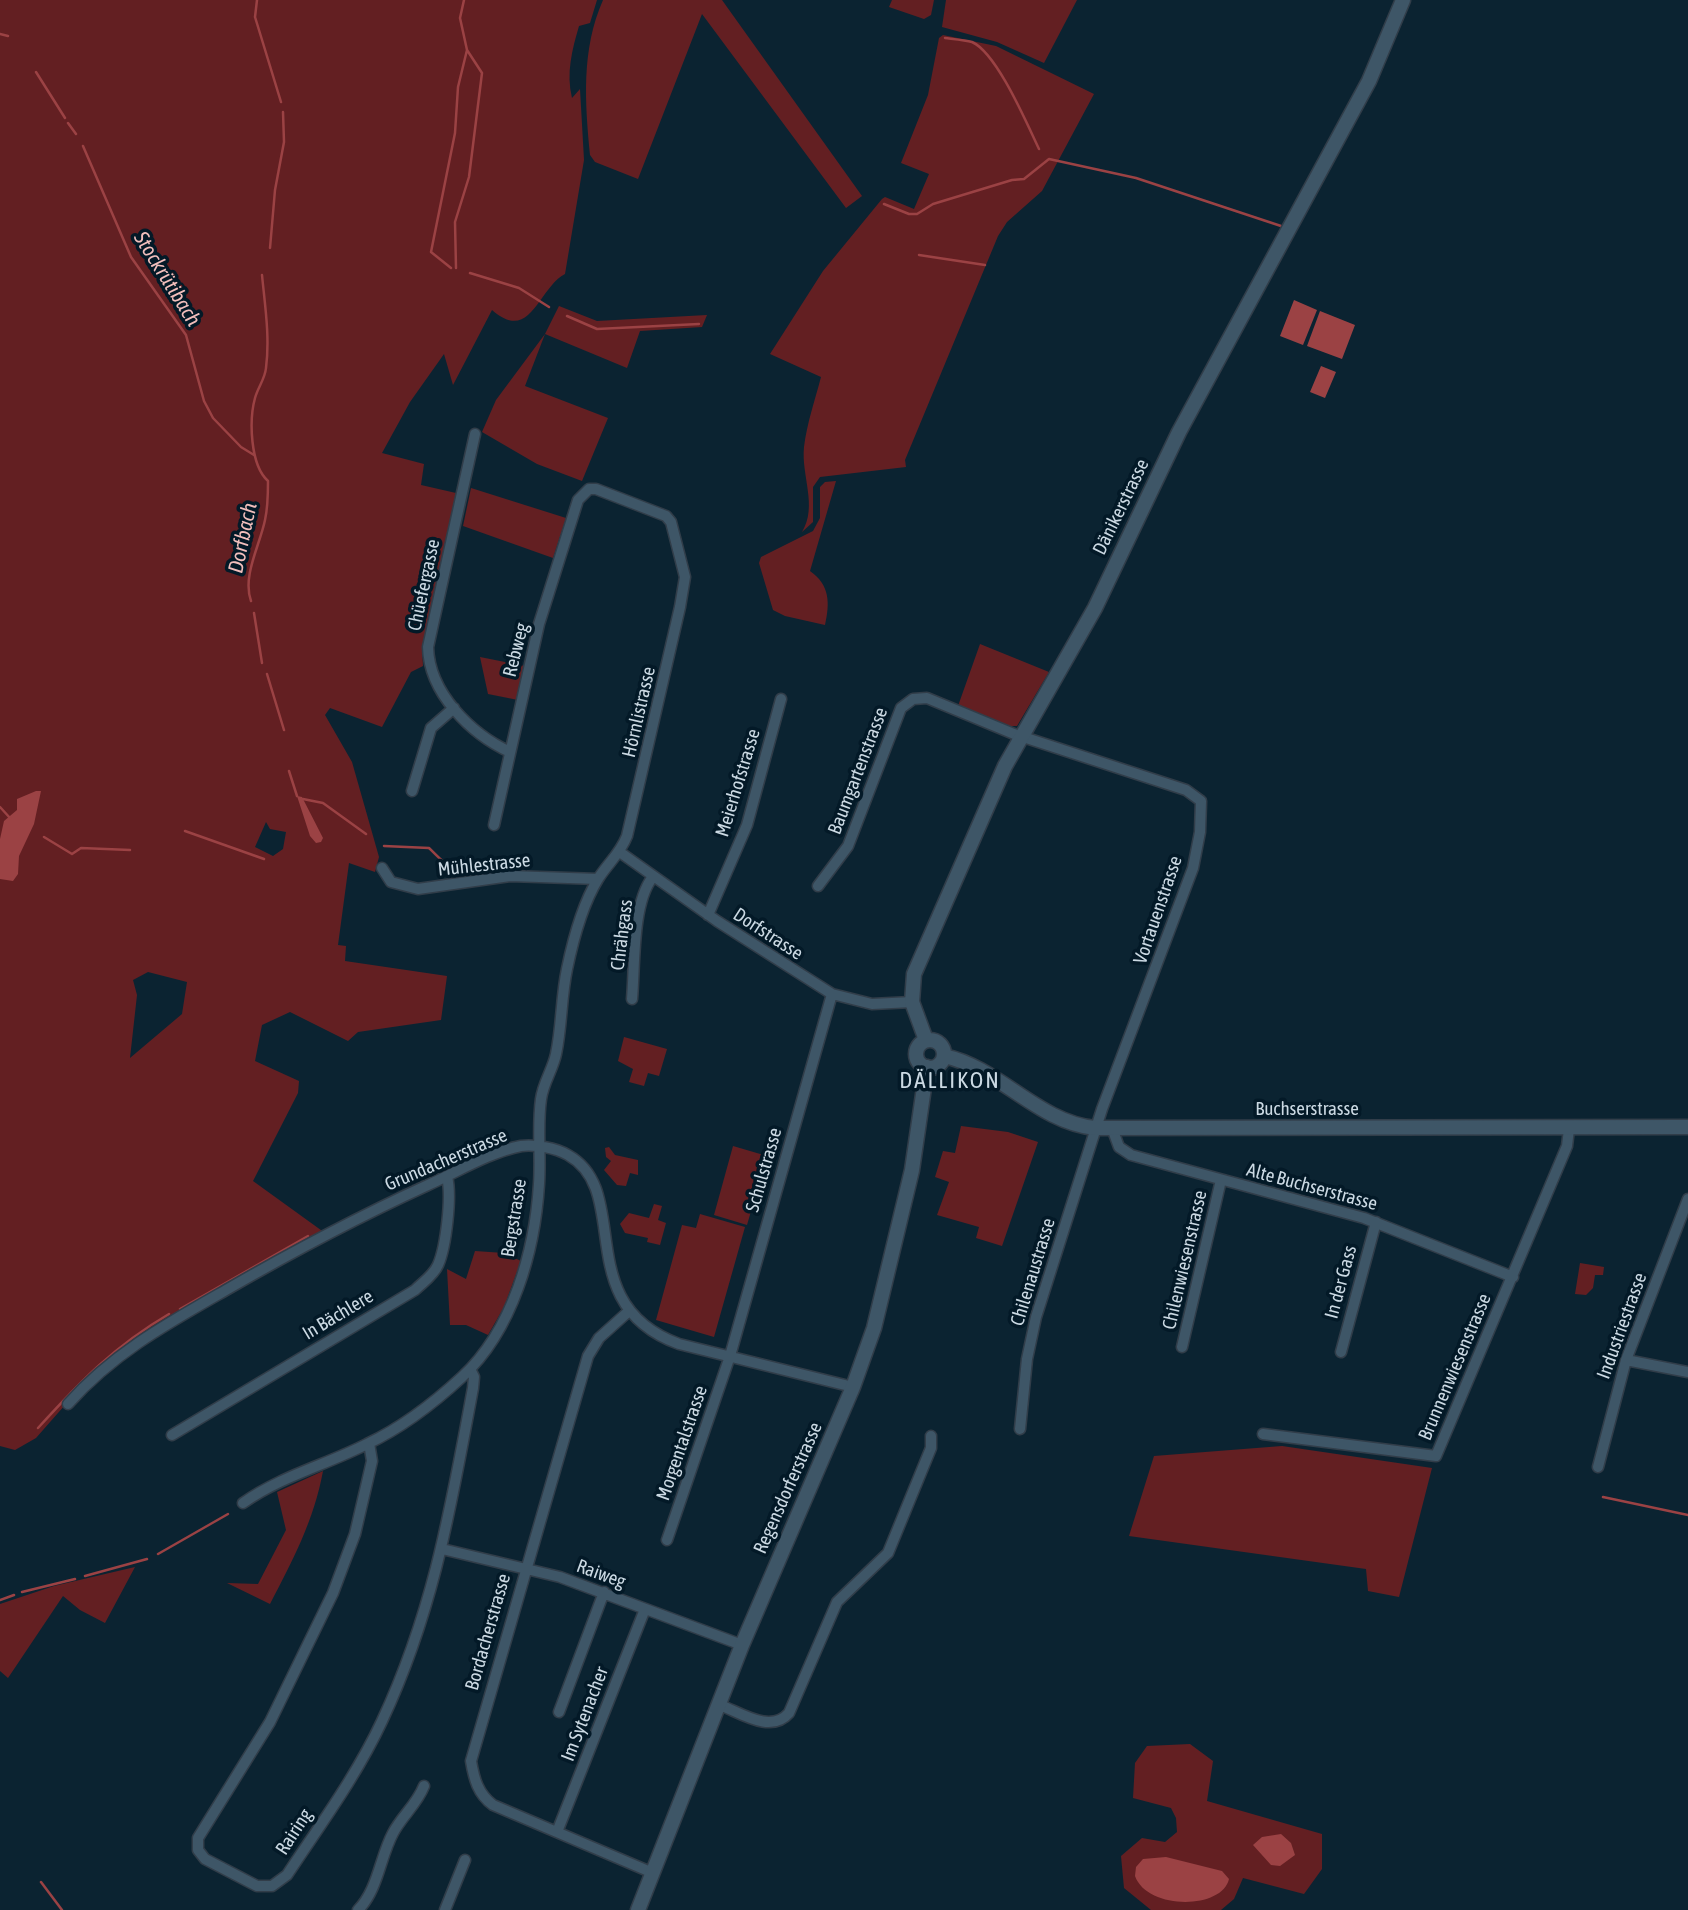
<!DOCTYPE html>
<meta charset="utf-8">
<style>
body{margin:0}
canvas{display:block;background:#0b2331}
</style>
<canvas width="1688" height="1910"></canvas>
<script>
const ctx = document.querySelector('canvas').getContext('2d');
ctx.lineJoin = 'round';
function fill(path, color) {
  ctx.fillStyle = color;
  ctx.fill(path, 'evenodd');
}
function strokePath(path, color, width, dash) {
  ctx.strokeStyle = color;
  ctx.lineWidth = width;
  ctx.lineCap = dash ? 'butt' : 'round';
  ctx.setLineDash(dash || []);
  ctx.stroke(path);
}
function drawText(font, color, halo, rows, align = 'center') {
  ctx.font = font + ' "Asap Condensed",sans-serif';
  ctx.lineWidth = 7;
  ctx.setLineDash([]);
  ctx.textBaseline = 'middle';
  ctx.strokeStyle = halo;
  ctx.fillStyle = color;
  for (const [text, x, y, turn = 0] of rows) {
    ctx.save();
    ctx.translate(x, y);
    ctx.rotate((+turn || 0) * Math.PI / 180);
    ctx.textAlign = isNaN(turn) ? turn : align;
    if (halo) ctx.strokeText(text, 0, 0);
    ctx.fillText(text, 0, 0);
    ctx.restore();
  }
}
const green = new Path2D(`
 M0,0h597l-7,23 -11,3c-7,24 -13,47 -7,72l8,-9 4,71 -19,114c-27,14 -34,70 -73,36l-39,75 -9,-31 -34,48 -28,51 42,11 -3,21 35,8 -34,155 1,18 -12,6 -29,55 -52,-19 -5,7 27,47 27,95 -4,15 -26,-9 -11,82 8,1 -1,15 102,15 -6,44 -83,12 -10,9 -58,-29 -28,13 -7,36 44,20 -1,12 -45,88 72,52 -183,105 -77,67 -29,33 -21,12 -15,-4zM266,822l4,7 16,3 -3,17 -10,7 -18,-9zM148,972l39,10 -5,32 -52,44 7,-63 -4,-15z
 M603,0h119l140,196 -16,12 -144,-194 -64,165 -43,-17 -5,-7c-5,-53 -9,-105 13,-155z
 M892,0h42l-3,15 -7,4 -35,-12z
 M946,0h131l-33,63 -47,-21 -55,-15z
 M943,35l53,11 98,48 -52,97 -35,31 -9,14 -93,224 1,7 -86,10 -7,10v35l-11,10c16,-26 -1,-56 2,-85 3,-24 11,-47 17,-70l-51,-23 53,-83 59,-72 3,-2 29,12 15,-35 -28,-11 27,-68 11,-57z
 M559,306l38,15 110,-6 -5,12 -62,4 -13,37 -82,-34 -20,52 83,32 -26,63 -45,-17 -55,-32 14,-32 49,-66z
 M836,481l-26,90c20,14 20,32 15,54l-40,-9 -12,-6 -14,-47 2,-6 52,-26 7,-13v-31l5,-5z
 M471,488l95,30 -13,40 -90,-32z
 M980,644l69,28 -32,54h-10l-49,-20z
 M480,657l45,9 -7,34 -30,-6z
 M624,1037l43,12 -8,27 -11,-3 -4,13 -15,-4 4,-13 -15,-8z
 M961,1126l47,6 30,10 -36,104 -26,-8 3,-11 -42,-12 12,-33 -14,-5 8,-26 12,2z
 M733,1146l34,10 -20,69 -33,-10z
 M609,1147l6,8 23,5v15l-8,-2 -4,13 -9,-1 -13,-15 7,-9 -5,-4 -1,-9z
 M654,1204l8,2 -4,14 8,3 -6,22 -13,-3 1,-4 -23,-5 -5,-9 9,-11 20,5z
 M700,1214l45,13 -31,110 -58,-17 26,-95 14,3z
 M475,1251l29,2 17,8 -17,46 -16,28 -22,-10h-16l-3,-56 19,10z
 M1580,1263l24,4 -1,8h-8l-2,13 -7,7 -11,-1z
 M1282,1446l150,22 -33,129 -31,-6 -2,-22 -237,-33 25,-80z
 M323,1471c-9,49 -30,89 -53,133l-43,-21 31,1 28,-54 -9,-38z
 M135,1567l-30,56 -25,-13 -17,-14 -55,82 -8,-7v-67l54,-18z
 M1190,1744l23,17 -6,40 115,33v35l-18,25 -61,-16 -9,21 -13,11h-70l-27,-22 -3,-32 21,-18 23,4 12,-10 -1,-14 -5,-10 -38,-10 2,-35 12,-17z`);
const water = new Path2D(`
 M1294,300l23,10 -14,35 -23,-9z
 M1320,311l35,14 -13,34 -35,-13z
 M1321,366l15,6 -11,26 -15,-6z
 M36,791h5l-7,33 -15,32 -1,18 -5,7 -13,-2v-40l4,-18 13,-11v-11z
 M297,796l5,1 21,41 -2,4 -5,1 -6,-7z
 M1281,1834l10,9 4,12 -15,11 -9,-1 -18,-20 9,-8z
 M1166,1857l56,14 7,8c-7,31 -82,31 -94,-3l1,-9 7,-8z`);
const stream = new Path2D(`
 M257,0l-2,17 26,85
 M0,34l8,2
 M945,38c8,1 20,2 27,4 25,11 55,82 67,107
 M36,72l29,46
 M68,123l8,11
 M83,146l48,111 55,78 18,66 9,17 28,29 13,8
 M884,204l25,10h8l16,-10 79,-24 12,-1 25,-20 87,19 145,48
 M270,248l5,-58 9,-48 -1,-30
 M919,255l66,10
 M451,268l-20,-16 24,-119 3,-46 9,-37 -7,-32 4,-18
 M456,268l-1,-46 14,-45 13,-104 -15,-23
 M470,273l49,15 30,19
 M567,316l30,13 102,-5
 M251,601c-9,-25 9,-56 14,-81 3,-13 3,-26 3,-39 -18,-16 -19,-61 -13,-83 3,-11 10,-19 11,-30 4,-31 -1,-62 -4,-93
 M254,613l8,50
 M267,674l17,56
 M289,771l8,25
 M303,799l20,4 43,31
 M0,807l10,11
 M185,831l79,28
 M44,837l28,17 9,-6 49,2
 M384,846l45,2c23,23 25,26 58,21
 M497,868l24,2
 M180,1309l128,-73
 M38,1428c42,-46 76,-82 131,-114
 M1603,1497l85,18
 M158,1554l70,-40
 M85,1576l62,-17
 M22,1592l53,-13
 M0,1600l14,-5
 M41,1882l21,28`);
const minor = new Path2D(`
 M475,434l-47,213c1,46 43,87 82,105
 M412,791l19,-63 23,-20
 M621,853l96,68 115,73 40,10 40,-2
 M382,868l9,14 27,7 92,-13 88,3
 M818,886l30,-40 53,-138 12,-9 14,-1 87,36 172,56 15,11 -1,31 -7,36 -91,241 -66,208 -9,42 -7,70
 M708,915l39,-90 34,-126
 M632,999c3,-34 0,-94 20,-121
 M1112,1128l7,19 12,8 233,63 149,59
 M629,1311l-30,27 -11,18 -117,405c3,18 7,33 22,44l160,68
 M1182,1347l39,-167
 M1341,1352l35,-130
 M1626,1360l62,12
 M68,1404c45,-51 100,-81 158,-114 66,-38 132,-73 202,-105 29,-13 62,-33 93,-39 13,-2 35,2 47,9 66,37 1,149 111,189l174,43
 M1263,1434l173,22 131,-310 2,-17
 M172,1435l243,-145c8,-8 18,-14 23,-25 8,-18 14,-69 9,-88
 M369,1443l3,18 -17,73 -22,59 -63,129 -72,116v12l7,9 52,27h15l15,-11c33,-50 70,-100 95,-154 52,-111 69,-215 91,-333l1,-11 -4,-8
 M1598,1467l28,-107 62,-161
 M243,1503c38,-27 83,-38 124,-59 34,-16 68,-42 95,-67 51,-47 73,-127 77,-193 2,-29 -2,-57 2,-85 2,-16 12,-30 15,-45 6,-28 5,-57 11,-85 6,-29 15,-64 31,-90 10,-16 22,-25 29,-43l53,-229 5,-30 -14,-55 -5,-6 -70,-27h-7l-11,11 -39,124 -45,201
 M667,1540l63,-184 102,-362
 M442,1549l118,28 182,68
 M720,1705c21,8 51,29 69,8l48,-111 51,-49 43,-105v-12
 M559,1712l45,-120
 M557,1832l88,-223
 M358,1910c20,-20 22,-53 35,-77 9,-17 24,-29 31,-47
 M445,1910l20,-50`);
const tertiary = new Path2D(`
 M916 1054a14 14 0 1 1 28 0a14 14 0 1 1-28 0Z
 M926,1040l-14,-38 2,-28 91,-208 90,-158 84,-176 190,-351 34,-81
 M944,1056c56,12 93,66 151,72l593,-1
 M638,1910l104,-265 111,-258 21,-59 38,-158 15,-103`);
const streetNames = [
 ["Dänikerstrasse",1121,507,-64],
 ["Chüefergasse",424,585,-78],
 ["Rebweg",516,650,-76],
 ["Hörnlistrasse",639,712,-77],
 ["Baumgartenstrasse",858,771,-69],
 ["Meierhofstrasse",738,783,-73],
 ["Mühlestrasse",484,865,-6],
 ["Vortauenstrasse",1158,910,-71],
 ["Dorfstrasse",768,934,33],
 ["Chrähgass",622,935,-83],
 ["Buchserstrasse",1307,1109],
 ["Grundacherstrasse",446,1160,-23],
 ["Schulstrasse",764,1170,-74],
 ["Alte Buchserstrasse",1312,1187,15],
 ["Bergstrasse",514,1218,-81],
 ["Chilenwiesenstrasse",1185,1260,-77],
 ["Chilenaustrasse",1033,1272,-73],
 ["In der Gass",1341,1282,-75],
 ["In Bächlere",338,1315,-31],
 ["Industriestrasse",1622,1326,-70],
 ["Brunnenwiesenstrasse",1455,1367,-67],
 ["Morgentalstrasse",682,1443,-71],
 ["Regensdorferstrasse",788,1488,-66],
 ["Raiweg",601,1574,20],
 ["Bordacherstrasse",488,1632,-74],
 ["Im Sytenacher",585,1714,-69],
 ["Rairing",294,1832,-57]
];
const waterNames = [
 ["Stockrütibach",167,279,58],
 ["Dorfbach",243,538,-78]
];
const quarterNames = [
 ["DÄLLIKON",950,1081]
];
fill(green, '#631f22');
fill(water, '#9b4244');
strokePath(stream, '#9b4244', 2.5);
strokePath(minor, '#313d49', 13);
strokePath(tertiary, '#313d49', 17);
strokePath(minor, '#3e5667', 10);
strokePath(tertiary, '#3e5667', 14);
drawText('19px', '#cbd9e3', '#031927', streetNames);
drawText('italic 21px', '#f1bebc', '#031927', waterNames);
ctx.letterSpacing = '2px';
drawText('23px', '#cbd9e3', '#031927', quarterNames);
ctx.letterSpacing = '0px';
</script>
